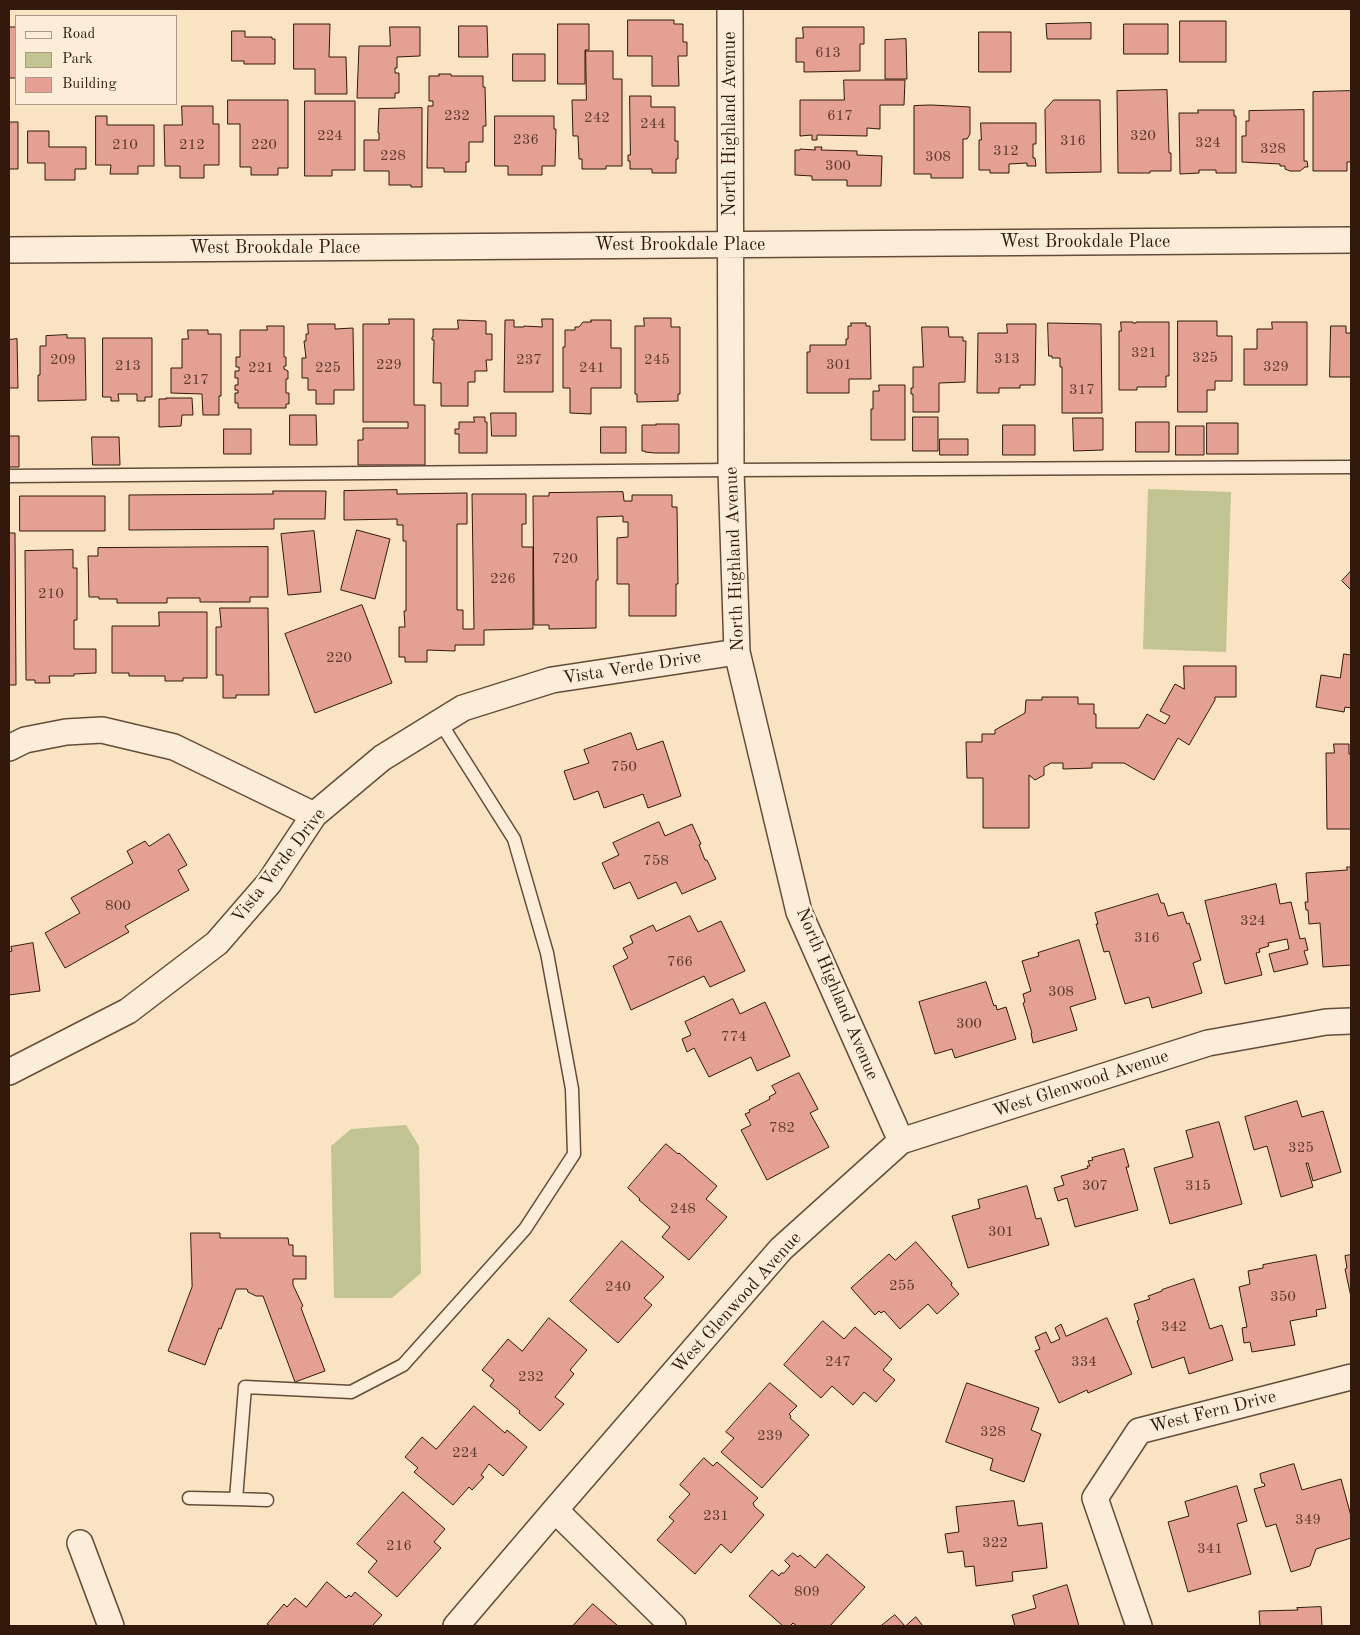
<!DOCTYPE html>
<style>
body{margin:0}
#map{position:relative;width:1360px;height:1635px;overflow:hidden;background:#f9e3c3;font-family:"Old Standard TT",serif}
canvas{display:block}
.frame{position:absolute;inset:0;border:10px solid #33190b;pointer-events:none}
.legend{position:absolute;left:15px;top:15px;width:162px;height:90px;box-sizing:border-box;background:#fbedd8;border:1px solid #ab9886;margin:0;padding:6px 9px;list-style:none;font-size:15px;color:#33190b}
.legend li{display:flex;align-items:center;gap:10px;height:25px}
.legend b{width:25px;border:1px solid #ab9886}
</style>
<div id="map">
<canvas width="1360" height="1635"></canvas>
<div class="frame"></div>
<ul class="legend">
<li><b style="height:6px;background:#fbedd8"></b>Road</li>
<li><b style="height:14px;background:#c1c391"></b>Park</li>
<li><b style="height:14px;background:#e3a093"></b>Building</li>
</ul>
</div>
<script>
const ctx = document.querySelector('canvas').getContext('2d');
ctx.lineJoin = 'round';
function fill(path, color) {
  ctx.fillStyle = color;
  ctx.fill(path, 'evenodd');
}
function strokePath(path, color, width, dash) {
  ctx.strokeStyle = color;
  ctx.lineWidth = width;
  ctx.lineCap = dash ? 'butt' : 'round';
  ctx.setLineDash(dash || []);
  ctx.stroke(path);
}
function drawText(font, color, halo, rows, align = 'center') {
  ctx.font = font + ' "Old Standard TT",serif';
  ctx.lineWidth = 5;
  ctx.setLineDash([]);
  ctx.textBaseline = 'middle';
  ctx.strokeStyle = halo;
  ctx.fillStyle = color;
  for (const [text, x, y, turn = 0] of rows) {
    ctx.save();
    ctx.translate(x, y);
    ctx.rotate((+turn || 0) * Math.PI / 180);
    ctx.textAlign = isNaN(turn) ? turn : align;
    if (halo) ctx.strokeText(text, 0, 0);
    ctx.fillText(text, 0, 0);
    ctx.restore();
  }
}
const green = new Path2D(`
 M1148,489l83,3 -5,160 -83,-3z
 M406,1125l13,21 2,127 -29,25h-58l-3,-152 20,-17z`);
const building = new Path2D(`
 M628,20h46v4h9v18h4v14h-9l1,30h-27v-30h-24z
 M1180,21h46v41h-46z
 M1091,23v16h-44l-1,-15z
 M294,24h36l-1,33h17l1,37h-32v-25h-21z
 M558,24h31v26h-4v34h-27z
 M1124,24h44v30h-44z
 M459,26h28l1,31h-29z
 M9,27h7v51h-7z
 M390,27h30v29l-23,1v11h-2v5h4v20h-4v5h-38l2,-52h31z
 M803,27h61v17h-4v27l-56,1v-10h-8v-24h7z
 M232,31h13v6h27v2h3v25h-31v-3h-12z
 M979,32h32v40h-32z
 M906,39l1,40h-22v-39z
 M586,51h27v28h9v87h-16v3h-24v-10h-3l-1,-23h-5l-1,-36h14z
 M513,54h32v27h-32z
 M439,74h12v2h32v11h2l1,39h-3v16h-14v20h-3v10h-22v-4h-17l1,-62h5v-5h-4v-25h10z
 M844,80h61l-1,25h-24v24l-13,-1v8l-50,-1v5h-5v-5l-12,1v-36h44z
 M1167,90l2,63h2v18h-21v2h-32l-1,-82z
 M1351,91v71h-4v9h-34v-79z
 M630,96h21v11h24v34h3v18h-2v14h-24v-4h-22v-8h-2v-6h2z
 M228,100h60v68h-10v7h-27v-8h-11v-43h-12z
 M1054,100h46l1,72 -55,1 -1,-63z
 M305,101h50v69h-23v6h-27z
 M931,105l39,2v27l-3,5h-4v39h-32v-4h-17v-68z
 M182,106h31v18h6v41h-15v13h-24v-12h-15l-1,-41h18z
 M422,108v79h-11v-2h-22v-14h-25v-31h15v-7h-1l1,-24z
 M1198,110h36v6h2v57h-20v-3h-17v3l-19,1 -1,-61h19z
 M1304,110v51h3l1,6h-3l-5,4h-10l-5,-2v-3h-5v-2l-38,-2v-26h4v-15h3v-10z
 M96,116h11v9h47v41h-16v8h-28l1,-9h-15z
 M495,116h59v13h2l-1,37h-13v9h-34v-9h-13z
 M9,122h9v47h-9z
 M981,123h55v21h-3v14h2l1,8h-9v-3l-18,1v9h-19v-3h-11v-30h2z
 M28,131h21v16h37v22h-11v11h-30v-17h-17z
 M815,147h7l-1,3 36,1v4l25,1 -1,30h-34v-6h-35v-4l-17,-1v-25h5v-1l15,1z
 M644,318h27v9h9v67h-2v7l-41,1v-8h-2v-68h9z
 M389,319h25v86h11v60h-67v-25h5v-12h45v-6h-45v-98h26z
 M542,319h11v73h-49l1,-72h9v7h10v-1l18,1z
 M458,320l28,1v13h6v26h-6l1,11h-12v11h-7v24h-27v-23h-8l1,-43h-2v-3h1v-8h25z
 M591,320h20v28h10v40h-30v26l-21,-1v-25h-7v-41h2v-17h10v-3h4l4,-5h8z
 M1178,321h39v15h15v45h-17v9h-8v22h-29z
 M1121,322h12v1h3v-1h33v54h-3v11h-29v3h-18v-59h2z
 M1272,322h35v63h-63v-36h13v-20h15z
 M851,323h15v3h4l1,53h-22v14h-42v-41h3v-7h36v-6h2v-13h3z
 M1048,323l53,1 1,89h-40v-46h-2v-9h-8v-2h-3z
 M308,324h27v5l18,-1 1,62h-20v14h-18v-14h-8v-12h-6v-20h4l-2,-17h2v-7h2z
 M1007,324h29l-1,61h-15v3h-21v5h-22l1,-60h29z
 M267,326h17v31h2v9h-2v3l4,2v8h-2v14h3v11h-3v4h-48v-5h-3v-10h3v-3h-3v-5h3v-7h-3v-7h4v-4h-3v-10h4v-27h27z
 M1331,326h15v7h5v44h-21z
 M922,327h26l1,10h14v4h3l-1,41 -26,1v29h-26v-18h-2v-6h2v-21h10z
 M188,330h20v4h13v62h-2v19h-16l-1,-21 -31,-1v-25h11v-29h6z
 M67,335v3h18l1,62 -48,1v-26h2v-29h6v-10z
 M103,338h49v59h-7v4h-8v-7h-19l1,7h-8v-4h-8z
 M17,339l1,49h-9v-48z
 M879,385h26v55h-34v-31h2v-18h6z
 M166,398h26l1,17h-11l-1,11 -22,1v-28h7z
 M491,413h25v23h-24z
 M290,415h26l1,30h-27z
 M474,417h11v5h2v31h-28v-19h-4v-5h4v-7h15z
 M913,417h25v34h-25z
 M1073,418h30v32l-29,1z
 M1136,422h33v30h-33z
 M1207,423h31v31h-31z
 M656,424h23v29h-24l-10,-1v-1h-3v-26h14z
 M1003,425h32v30h-32z
 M1176,426h28v29h-28z
 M601,427h25v26h-25z
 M224,429h27v25h-27z
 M9,436h10v31h-10z
 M92,437h27l1,28h-27z
 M940,439h28v16h-28z
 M397,490v4l70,-1v31h-10v86h6v19h11l-2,-135h54v30h-4v23h11v82l-49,1v15h-29v6l-28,-1v12h-22v-5h-6v-30h6l-1,-16h2v-70h-3v-16h-6v-6l-53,1v-29z
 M273,491h53l-1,28h-51v10l-145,1v-35l144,-1z
 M623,492l1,9h8v-6h40v12h5l1,77h-2v32h-47v-32h-12v-46l11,-1v-15h-5v-6l-26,1 1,63h-2v48l-47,1v-4h-15l-1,-129h16v-3z
 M20,496h85v35h-85z
 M357,530l33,9 -15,60 -34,-9z
 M314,531l7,61 -33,3 -7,-61z
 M9,533h6l1,152h-7z
 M268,547v50h-18v5h-50v-4h-33v5h-50v-4h-18v-2h-10l-1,-41h10v-8z
 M73,550v18h4v52h-3v29h22v24l-22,1v2h-25l1,7h-15v-3h-9l-1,-129z
 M1351,571v19l-9,-9z
 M362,605l30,78 -77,30 -30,-79z
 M220,608h48l1,87h-33v3h-13v-23h-7v-48h5z
 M159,612h48v66h-24v3h-18v-5h-36v-3h-17v-47h47z
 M1344,654l7,1v53l-6,-1 -1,5 -28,-5 5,-32 19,3z
 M1184,666h52v31h-21v3l-26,45 -11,-7 -24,42 -30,-17h-32v5l-29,1v-6h-12l-7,4v8l-9,5 -6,-5v53h-46v-50h-16l-1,-36h16v-8h13v-4l30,-17 1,-13h16v-3h36v7h16v10h2v14h43l8,-14 18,10 5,-8 -10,-5 15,-27 9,5z
 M631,733l6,17 26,-9 18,55 -33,12 -5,-14 -39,14 -6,-17 -24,9 -10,-29 25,-8 -5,-13z
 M1334,744h15v10h2v75h-24l-1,-76h8z
 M659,822l6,14 27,-12 9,20 -2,1 6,15h2l9,19 -34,15 -6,-12 -38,17 -8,-17 -16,7 -12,-26 17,-8 -6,-12z
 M169,834l18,31 -9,5 11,20 -64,36 4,6 -64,36 -20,-35 35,-20 -9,-15 62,-35 -6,-12 18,-10 4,5z
 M1347,867h4v98l-28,2 -3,-44 -11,1 -1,-14h-2l-1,-8h3l-2,-29 41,-3z
 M1276,884l4,20 11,-2 9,37 5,-1 3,12 -4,1 4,13 -34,8 -5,-18 20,-5 -2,-10 -19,4 1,3 -10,3 1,3 -4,1 6,22 -37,9 -20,-83z
 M1158,894l3,9h3l4,13 15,-4 4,12 2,-1 12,37 -8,3 9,30 -50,15 -3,-11 -24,7 -16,-53 -5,1 -8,-28h2l-3,-11z
 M690,916l8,16 23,-11 24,50 -35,16 -6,-11 -73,34 -18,-44 15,-8 -5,-10 10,-5 -3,-7 23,-11 3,6z
 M1079,940l17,59 -26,8 7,23 -44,13 -2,-10h1l-9,-30 2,-1 -2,-8 8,-3 -9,-30 17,-5 -1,-3z
 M33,943l7,48 -31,4v-43l3,-1 -1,-4z
 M986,982l8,24 2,-1 1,5 9,-3 10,32 -61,19 -3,-9 -17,5 -16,-52z
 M733,999l7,15 25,-12 25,54 -33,15 -6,-14 -42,20 -15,-29 -7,4 -5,-13 9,-4 -6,-13z
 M799,1073l19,36 -8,4 19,34 -62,33 -26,-50 10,-5 -6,-11 5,-2 -1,-2 21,-11 -1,-2 7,-4 -4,-7z
 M1297,1101l5,16 21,-6 18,61 -28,9 -5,-18h-2l7,24 -32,10 -14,-51 -13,4 -9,-33z
 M1219,1122l23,82 -72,20 -16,-56 39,-11 -7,-26z
 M666,1144l12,10 1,-1 38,33 -11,13 21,18 -38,43 -27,-23 8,-10 -31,-27 1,-1 -12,-11z
 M1124,1149l5,18h-3l12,43 -63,17 -8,-29 -9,3 -4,-13 10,-3 -3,-9 27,-8 -1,-2h3l-2,-5 5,-1 -1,-2z
 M1027,1186l9,33 5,-1 8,27 -81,23 -16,-52 28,-8 -2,-8z
 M191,1233h29v5h68l1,7h4v11h13v23h-13v6l10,21 -2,2 24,63 -30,11 -32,-86h-7l-8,-4 -1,-3h-11l-15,40 -2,-1 -14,37 -37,-14 24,-64z
 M622,1241l42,36 -20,21 8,7 -34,38 -48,-42z
 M916,1242l36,41 -1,2 8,9 -22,20 -9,-10 -28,25 -16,-18 -3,2 -2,-2 -4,4 -24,-27 38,-34 6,6z
 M1316,1255l10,53 -10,2 1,6 -27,5 5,24 -43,7 -2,-10 -6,1 -2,-15 5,-1 -8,-40 11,-3 -2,-13 15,-3v-3z
 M1351,1255v42l-6,-28 2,-1 -2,-12z
 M1194,1279l16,50 12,-4 11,35 -44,14 -5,-17 -32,11 -15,-47 2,-1 -5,-16 16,-5 -2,-3 14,-5v-1z
 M549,1318l38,32 -17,20 4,4 -19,23 9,7 -24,27 -21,-18 1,-2 -30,-25 4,-6 -12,-10 26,-31 14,12z
 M1107,1318l25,56 -44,19 -1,-3 -28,13 -24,-52 5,-2 -5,-12 11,-5 5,11 9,-4 -5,-11 6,-4 5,12z
 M823,1321l21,18 11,-12 37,32 -9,11 12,10 -19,22 -12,-10 -11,13 -21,-19 -11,12 -37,-33z
 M770,1383l27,23 -8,8 2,2 -1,2 19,17 -47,53 -41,-36 13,-14 -8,-6z
 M967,1383l72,25 -8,22 10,4 -17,48 -34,-12 3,-11 -47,-17z
 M474,1406l31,27 2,-3 20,17 -24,29 -14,-12 -8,11 3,2 -12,13 -3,-3 -16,18 -39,-33 4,-4 -13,-11 17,-20 14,12z
 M704,1458l9,8 4,-4 41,36 -5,5 1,2v1l10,9 -33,38 -10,-9 -26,30 -38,-34 17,-19 -5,-4 21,-23 -10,-9z
 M1294,1464l8,26 39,-11 10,37v22l-35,11 -6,17 -19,6 -15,-48 -10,3 -12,-38 11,-3 -1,-3h-2l-2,-9z
 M1237,1486l10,35 -10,3 14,50 -63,18 -20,-70 21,-6 -4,-14z
 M403,1492l42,37 -11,13 7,6 -44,49 -29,-25 9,-11 -20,-17z
 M1014,1501l4,25 24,-3 5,45 -35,4 1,9 -37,5 -2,-20 -9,1 -2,-16 -15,2 -3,-19 14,-2 -3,-25z
 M793,1553l5,4 2,-2 15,13 12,-14 38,33 -35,39h-33l-4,-3 -3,3h-7l-34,-30 23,-26 7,6 2,-3h3l6,-7 -5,-5z
 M327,1582l19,16 3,-3 2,2 4,-5 27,23 -10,11h-102l-3,-2 17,-20 3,3 8,-9 11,9z
 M1067,1585l12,41h-64l-3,-11 24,-7 -3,-12z
 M593,1604l25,22h-45z
 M1321,1607l1,19h-62l-1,-15 39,-1 -1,-2z
 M895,1615l10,11h-24z
 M916,1617l7,9h-17z`);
const lane = new Path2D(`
 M9,476l722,-6 620,-3
 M189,1498l47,1
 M267,1500l-31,-1 9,-112 106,5 52,-27 122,-136 49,-75 -2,-65 -25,-136 -33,-114 -74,-117`);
const street = new Path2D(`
 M730,9l1,461 6,182 62,260 102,229
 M9,250l1342,-10
 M9,748l16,-8 41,-8 36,-2 72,17 140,68
 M9,1072l119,-61 89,-68 52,-60 45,-68 68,-57 81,-50 89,-28 185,-28
 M555,1510l118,116
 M80,1543l31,83
 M456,1626l99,-116 226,-261 120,-108 307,-98 118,-21 25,-1
 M1139,1626l-44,-128 44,-67 212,-54`);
const numberNames = [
 ["613",828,53],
 ["232",457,116],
 ["617",840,116],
 ["242",597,118],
 ["244",653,124],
 ["224",330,136],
 ["320",1143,136],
 ["236",526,140],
 ["316",1073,141],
 ["324",1208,143],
 ["210",125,145],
 ["212",192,145],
 ["220",264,145],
 ["328",1273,149],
 ["312",1006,151],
 ["228",393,156],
 ["308",938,157],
 ["300",838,166],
 ["321",1144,353],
 ["325",1205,358],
 ["313",1007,359],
 ["209",63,360],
 ["237",529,360],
 ["245",657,360],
 ["229",389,365],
 ["301",839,365],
 ["213",128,366],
 ["329",1276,367],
 ["221",261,368],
 ["225",328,368],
 ["241",592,368],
 ["217",196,380],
 ["317",1082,390],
 ["720",565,559],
 ["226",503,579],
 ["210",51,594],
 ["220",339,658],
 ["750",624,767],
 ["758",656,861],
 ["800",118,906],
 ["324",1253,921],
 ["316",1147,938],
 ["766",680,962],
 ["308",1061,992],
 ["300",969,1024],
 ["774",734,1037],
 ["782",782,1128],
 ["325",1301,1148],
 ["307",1095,1186],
 ["315",1198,1186],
 ["248",683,1209],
 ["301",1001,1232],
 ["255",902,1286],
 ["240",618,1287],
 ["350",1283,1297],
 ["342",1174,1327],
 ["247",838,1362],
 ["334",1084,1362],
 ["232",531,1377],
 ["328",993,1432],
 ["239",770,1436],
 ["224",465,1453],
 ["231",716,1516],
 ["349",1308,1520],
 ["322",995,1543],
 ["216",399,1546],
 ["341",1210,1549],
 ["809",807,1592]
];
const streetNames = [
 ["North Highland Avenue",730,124,-90],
 ["West Brookdale Place",1085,242],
 ["West Brookdale Place",680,245],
 ["West Brookdale Place",275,248],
 ["North Highland Avenue",735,559,-92],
 ["Vista Verde Drive",632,668,-9],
 ["Vista Verde Drive",279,866,-52],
 ["North Highland Avenue",837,994,67],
 ["West Glenwood Avenue",1081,1084,-18],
 ["West Glenwood Avenue",737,1303,-48],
 ["West Fern Drive",1213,1412,-14]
];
fill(green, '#c1c391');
fill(building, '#e3a093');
strokePath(building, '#33190b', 1);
strokePath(lane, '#644c39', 15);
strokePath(street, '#644c39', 28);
strokePath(lane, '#fbedd8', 12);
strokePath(street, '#fbedd8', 25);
drawText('15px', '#5f3b2d', null, numberNames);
drawText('18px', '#33190b', '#fbedd8', streetNames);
</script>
